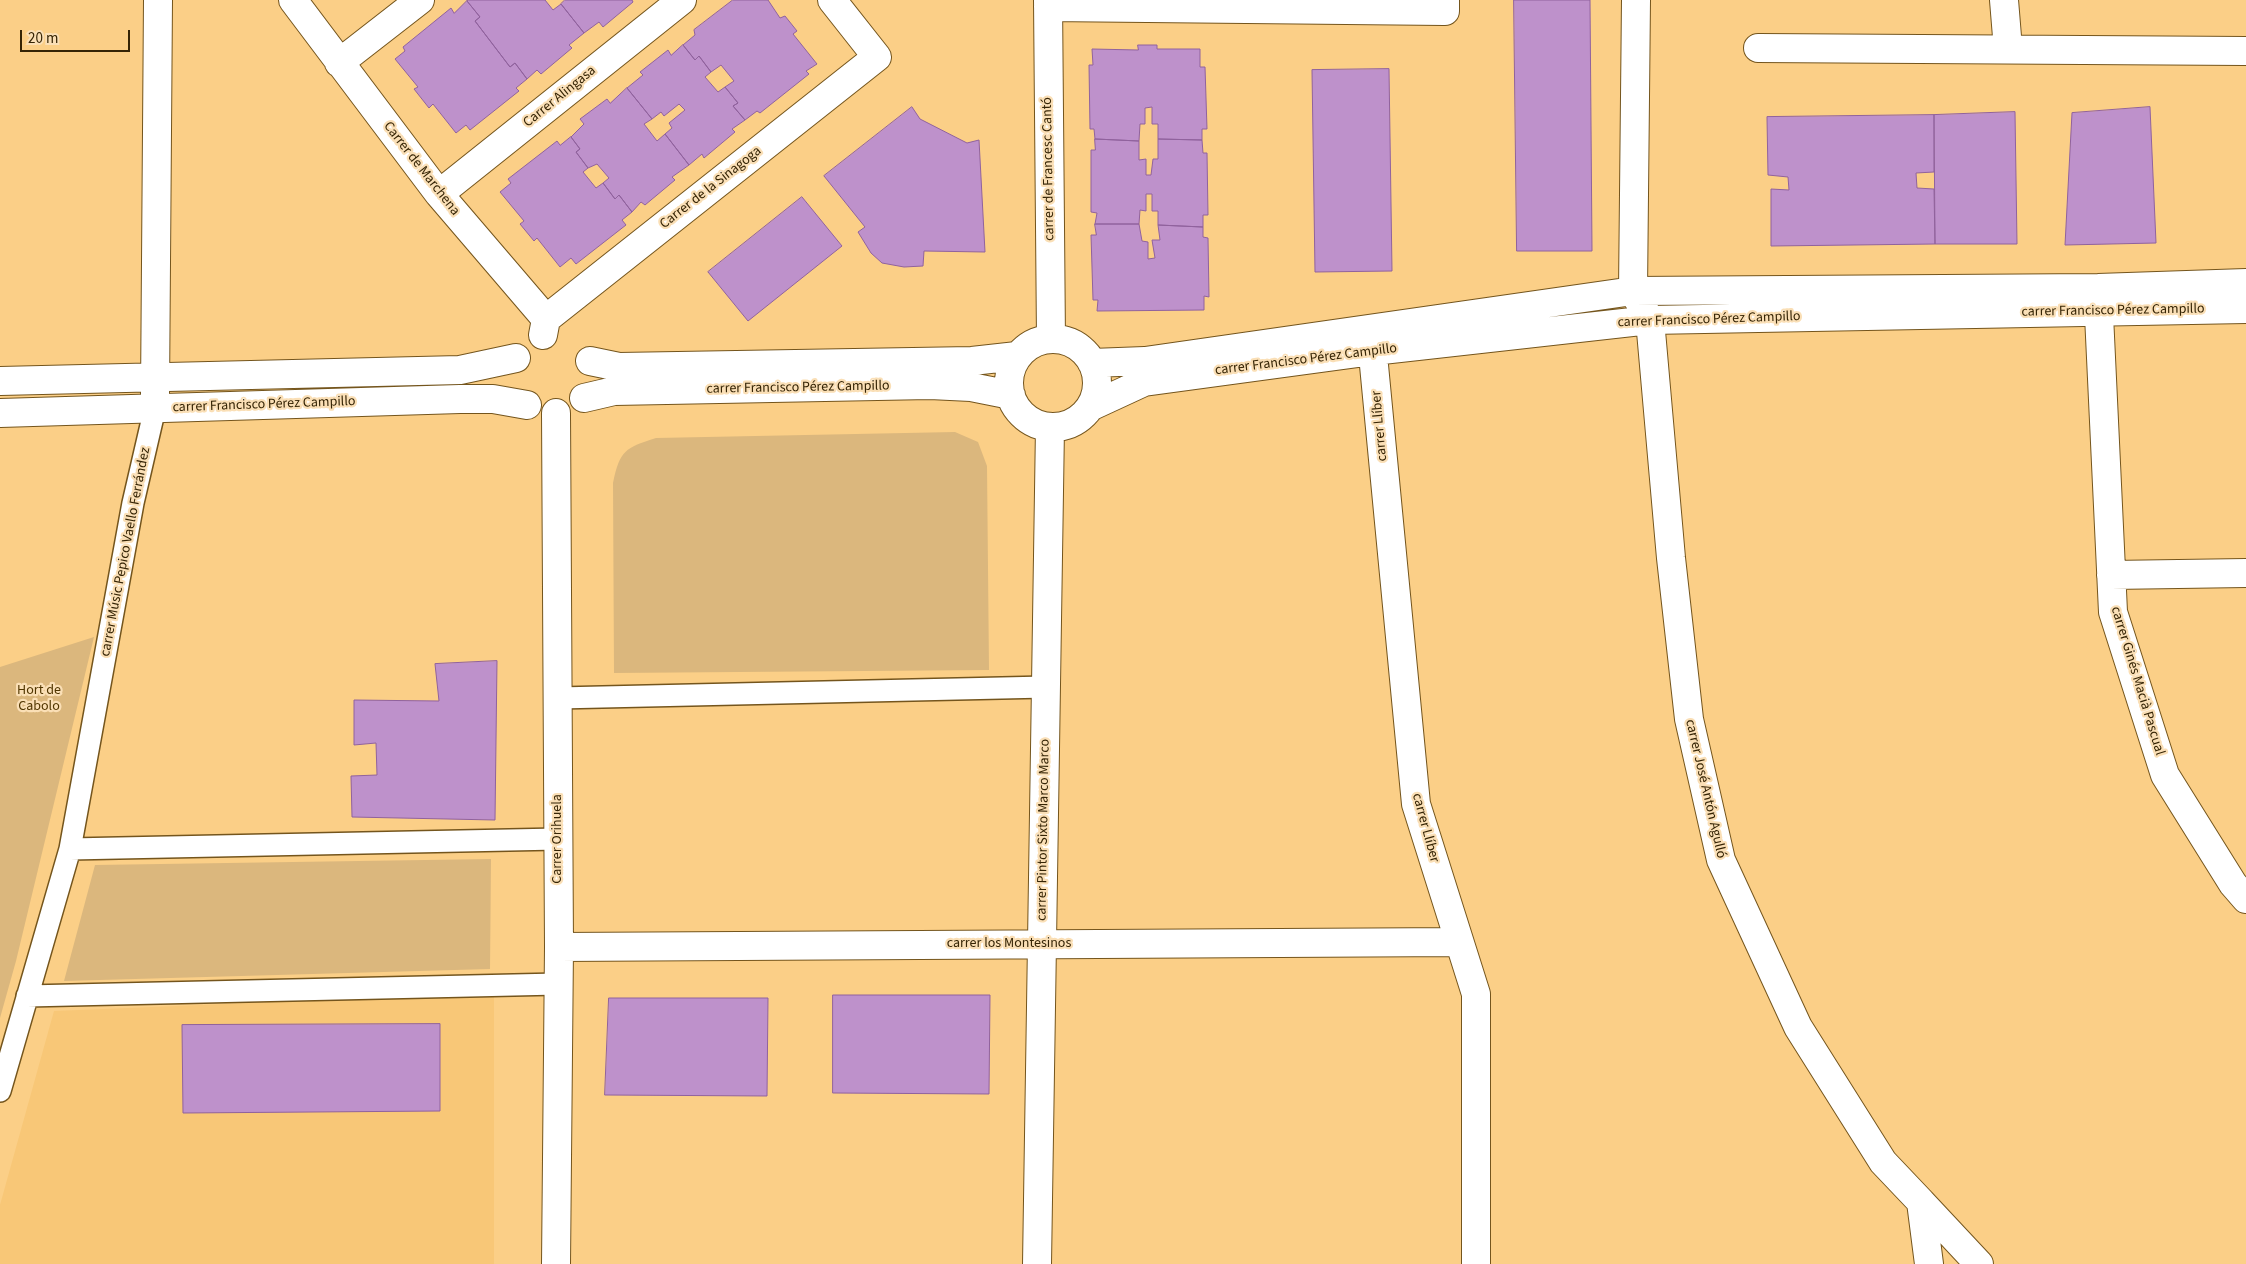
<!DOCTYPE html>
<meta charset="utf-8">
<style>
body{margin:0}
#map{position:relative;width:2246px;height:1264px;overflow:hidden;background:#fbcf87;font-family:"Source Sans 3",sans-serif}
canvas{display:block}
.scale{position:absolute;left:20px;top:30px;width:110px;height:22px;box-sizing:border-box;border:2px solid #352405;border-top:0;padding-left:6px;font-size:15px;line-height:18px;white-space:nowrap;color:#352405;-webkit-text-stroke:4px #fadfb6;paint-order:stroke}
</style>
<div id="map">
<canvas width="2246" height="1264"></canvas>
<div class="scale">20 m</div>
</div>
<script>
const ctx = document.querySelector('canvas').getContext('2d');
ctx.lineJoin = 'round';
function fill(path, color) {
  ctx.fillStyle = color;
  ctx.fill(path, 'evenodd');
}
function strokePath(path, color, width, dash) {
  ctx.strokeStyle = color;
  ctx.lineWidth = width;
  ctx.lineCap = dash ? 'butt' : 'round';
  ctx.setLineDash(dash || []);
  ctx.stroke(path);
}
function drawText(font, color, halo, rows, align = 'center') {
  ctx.font = font + ' "Source Sans 3",sans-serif';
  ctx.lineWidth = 4.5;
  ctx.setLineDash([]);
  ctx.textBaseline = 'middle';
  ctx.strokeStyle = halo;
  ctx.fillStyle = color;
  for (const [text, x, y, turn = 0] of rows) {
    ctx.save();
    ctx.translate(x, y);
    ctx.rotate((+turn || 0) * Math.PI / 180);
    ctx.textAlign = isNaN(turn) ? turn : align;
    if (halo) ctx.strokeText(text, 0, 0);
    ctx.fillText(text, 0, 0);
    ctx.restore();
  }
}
const built = new Path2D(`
 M494,993v271h-494v-59l54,-194z`);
const green = new Path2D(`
 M955,432l23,10 9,24 2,204 -375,3 -1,-190c7,-33 12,-35 43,-45z
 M94,637l-78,324 -16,57v-351z
 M491,859l-1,110 -426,12 31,-116z`);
const building = new Path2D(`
 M469,0h76l8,10 8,-6 23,29 -15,12 3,3 -31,26 -4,-4 -10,9 -12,-16 -5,4 -35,-46 5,-4 -13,-16z
 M565,0h67l1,2 -30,25 -4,-5 -15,11 -23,-29z
 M733,0h35l12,18 5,-2 12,15 -4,3 24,30 -11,7 3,3 -49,39 -3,-2 -12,9 -12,-14 5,-3 -13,-16 9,-6 -13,-16 -10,7 -12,-16 -4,4 -12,-15 12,-10 -1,-5z
 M1514,0h76l2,251h-75z
 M467,1l13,16 -5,4 35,46 5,-4 12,16 -11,9 3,3 -49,39 -4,-5 -10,8 -23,-29 -4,4 -15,-19 4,-2 -23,-28 10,-8 -2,-4 48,-39 3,5z
 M683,45l12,15 4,-4 12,16 -6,5 13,15 7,-5 13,16 -5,3 12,14 -13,9 3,3 -31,26 -2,-4 -13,11 -24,-31 7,-6 -3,-5 16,-13 -6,-6 -15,12 -3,-4 -9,7 -25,-31 16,-13 -3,-3 28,-22 3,5z
 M1138,45h19v4h43v18h5l2,62h-5v11l-44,-1v-15h-6v-17l-7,1v16h-5l-1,17 -44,-2 -1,-10h-4l-1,-64h4l-1,-16 46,1z
 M1389,69l3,202 -77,1 -3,-202z
 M627,88l25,31 -8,5 13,17 8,-7 24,31 -17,12 3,3 -30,25 -4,-3 -9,10 -13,-17 -4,4 -12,-16 6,-5 -12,-14 -9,4 -12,-16 4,-3 -9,-12 13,-13 -4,-5 27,-20 3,4z
 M912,107l8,12 47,24 12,-3 6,112 -61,-1 -1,15 -19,1 -22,-4 -11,-10 -13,-21 7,-5 -41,-51z
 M2150,107l6,136 -91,2 7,-132z
 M2015,112l2,132h-82l-1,-129z
 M1934,115v57l-18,1 1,15 17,1 1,55 -164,2v-57l18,1 -1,-13 -20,-2 -1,-58z
 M571,137l9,12 -4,3 12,16 -5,4 13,16 7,-5 12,16 4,-4 13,17 -10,8 4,5 -50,39 -5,-6 -11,9 -23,-29 -3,3 -14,-17 4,-3 -24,-29 11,-9 -3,-4 49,-38 3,4z
 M1095,139l44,2v19l7,-1v16h5l2,-16h5v-20l44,1 1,13h4l1,62h-5v12l-45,-2v-14h-6v-17h-6v17l-6,-1 -1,14h-44l2,-11 -6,-1v-62h4z
 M802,197l40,49 -94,75 -40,-49z
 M1095,224h44l3,17 6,1v17l7,-1 -3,-18h8l-2,-15 45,2v10l5,1 1,59 -5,-1v14l-107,1 1,-11h-5l-2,-65h5z
 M497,661l-2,159 -143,-3 -1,-41 26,-1 -1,-32 -22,2v-45l85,1 -4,-37z
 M833,995h157l-1,99 -156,-1z
 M609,998h159l-1,98 -162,-1z
 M440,1024v87l-257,2 -1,-88z`);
const pedestrian = new Path2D(`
 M558,698l488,-11
 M70,849l488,-10
 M27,996l531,-12
 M0,1091l70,-242 63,-346 22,-95`);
const minor = new Path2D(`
 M293,0l146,194 107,125 -3,16
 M1048,0l3,339
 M1636,0l-3,291 17,29 21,238 18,161 32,141 77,167 85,135 38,40 8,62
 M2004,0l4,49
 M1048,7l397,4v-11
 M1758,48l488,3
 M339,63l81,-63
 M439,194l243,-194
 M2098,294l15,318 52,163 68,109 13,15
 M546,319l331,-262 -45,-57
 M1371,334l45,470 60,190v270
 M1009 383a44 44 0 1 1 88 0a44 44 0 1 1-88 0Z
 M590,361l29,6 353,-6 45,-5
 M1092,363l53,-2 488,-70 465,-3 148,-5
 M0,381l460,-11 56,-12
 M155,394l3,-394
 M584,398l30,-7 316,-6 41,2 40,8
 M1090,407l54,-25 229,-31 277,-31 596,-11
 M0,413l460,-14h33l34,6
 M556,413l3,534 -3,317
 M2111,575l135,-2
 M559,947l900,-5
 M1921,1202l58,62
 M1037,1264l13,-837`);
const streetNames = [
 ["Carrer Alingasa",560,97,-39],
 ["Carrer de Marchena",421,169,52],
 ["carrer de Francesc Cantó",1049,169,-91],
 ["Carrer de la Sinagoga",711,188,-38],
 ["carrer Francisco Pérez Campillo",2113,311,-1],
 ["carrer Francisco Pérez Campillo",1709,320,-2],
 ["carrer Francisco Pérez Campillo",1306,360,-7],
 ["carrer Francisco Pérez Campillo",798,388,-1],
 ["carrer Francisco Pérez Campillo",264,405,-2],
 ["carrer Llíber",1380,426,-95],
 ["carrer Músic Pepico Vaello Ferrández",126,552,-79],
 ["carrer Ginés Macià Pascual",2137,681,73],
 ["carrer José Antón Agulló",1705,789,77],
 ["carrer Llíber",1425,828,75],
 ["carrer Pintor Sixto Marco Marco",1044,830,-89],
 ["Carrer Orihuela",558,839,-90],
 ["carrer los Montesinos",1009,944]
];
const parkNames = [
 ["Hort de",39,691],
 ["Cabolo",39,707]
];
fill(built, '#f8c777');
fill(green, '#dbb77d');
fill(building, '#be91cb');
strokePath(building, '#90629d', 1);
strokePath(pedestrian, '#74551d', 24);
strokePath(minor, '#74551d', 30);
strokePath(pedestrian, '#fff', 21);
strokePath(minor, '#fff', 28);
drawText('14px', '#352405', '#fadfb6', streetNames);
drawText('14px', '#513600', '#fadfb6', parkNames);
</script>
